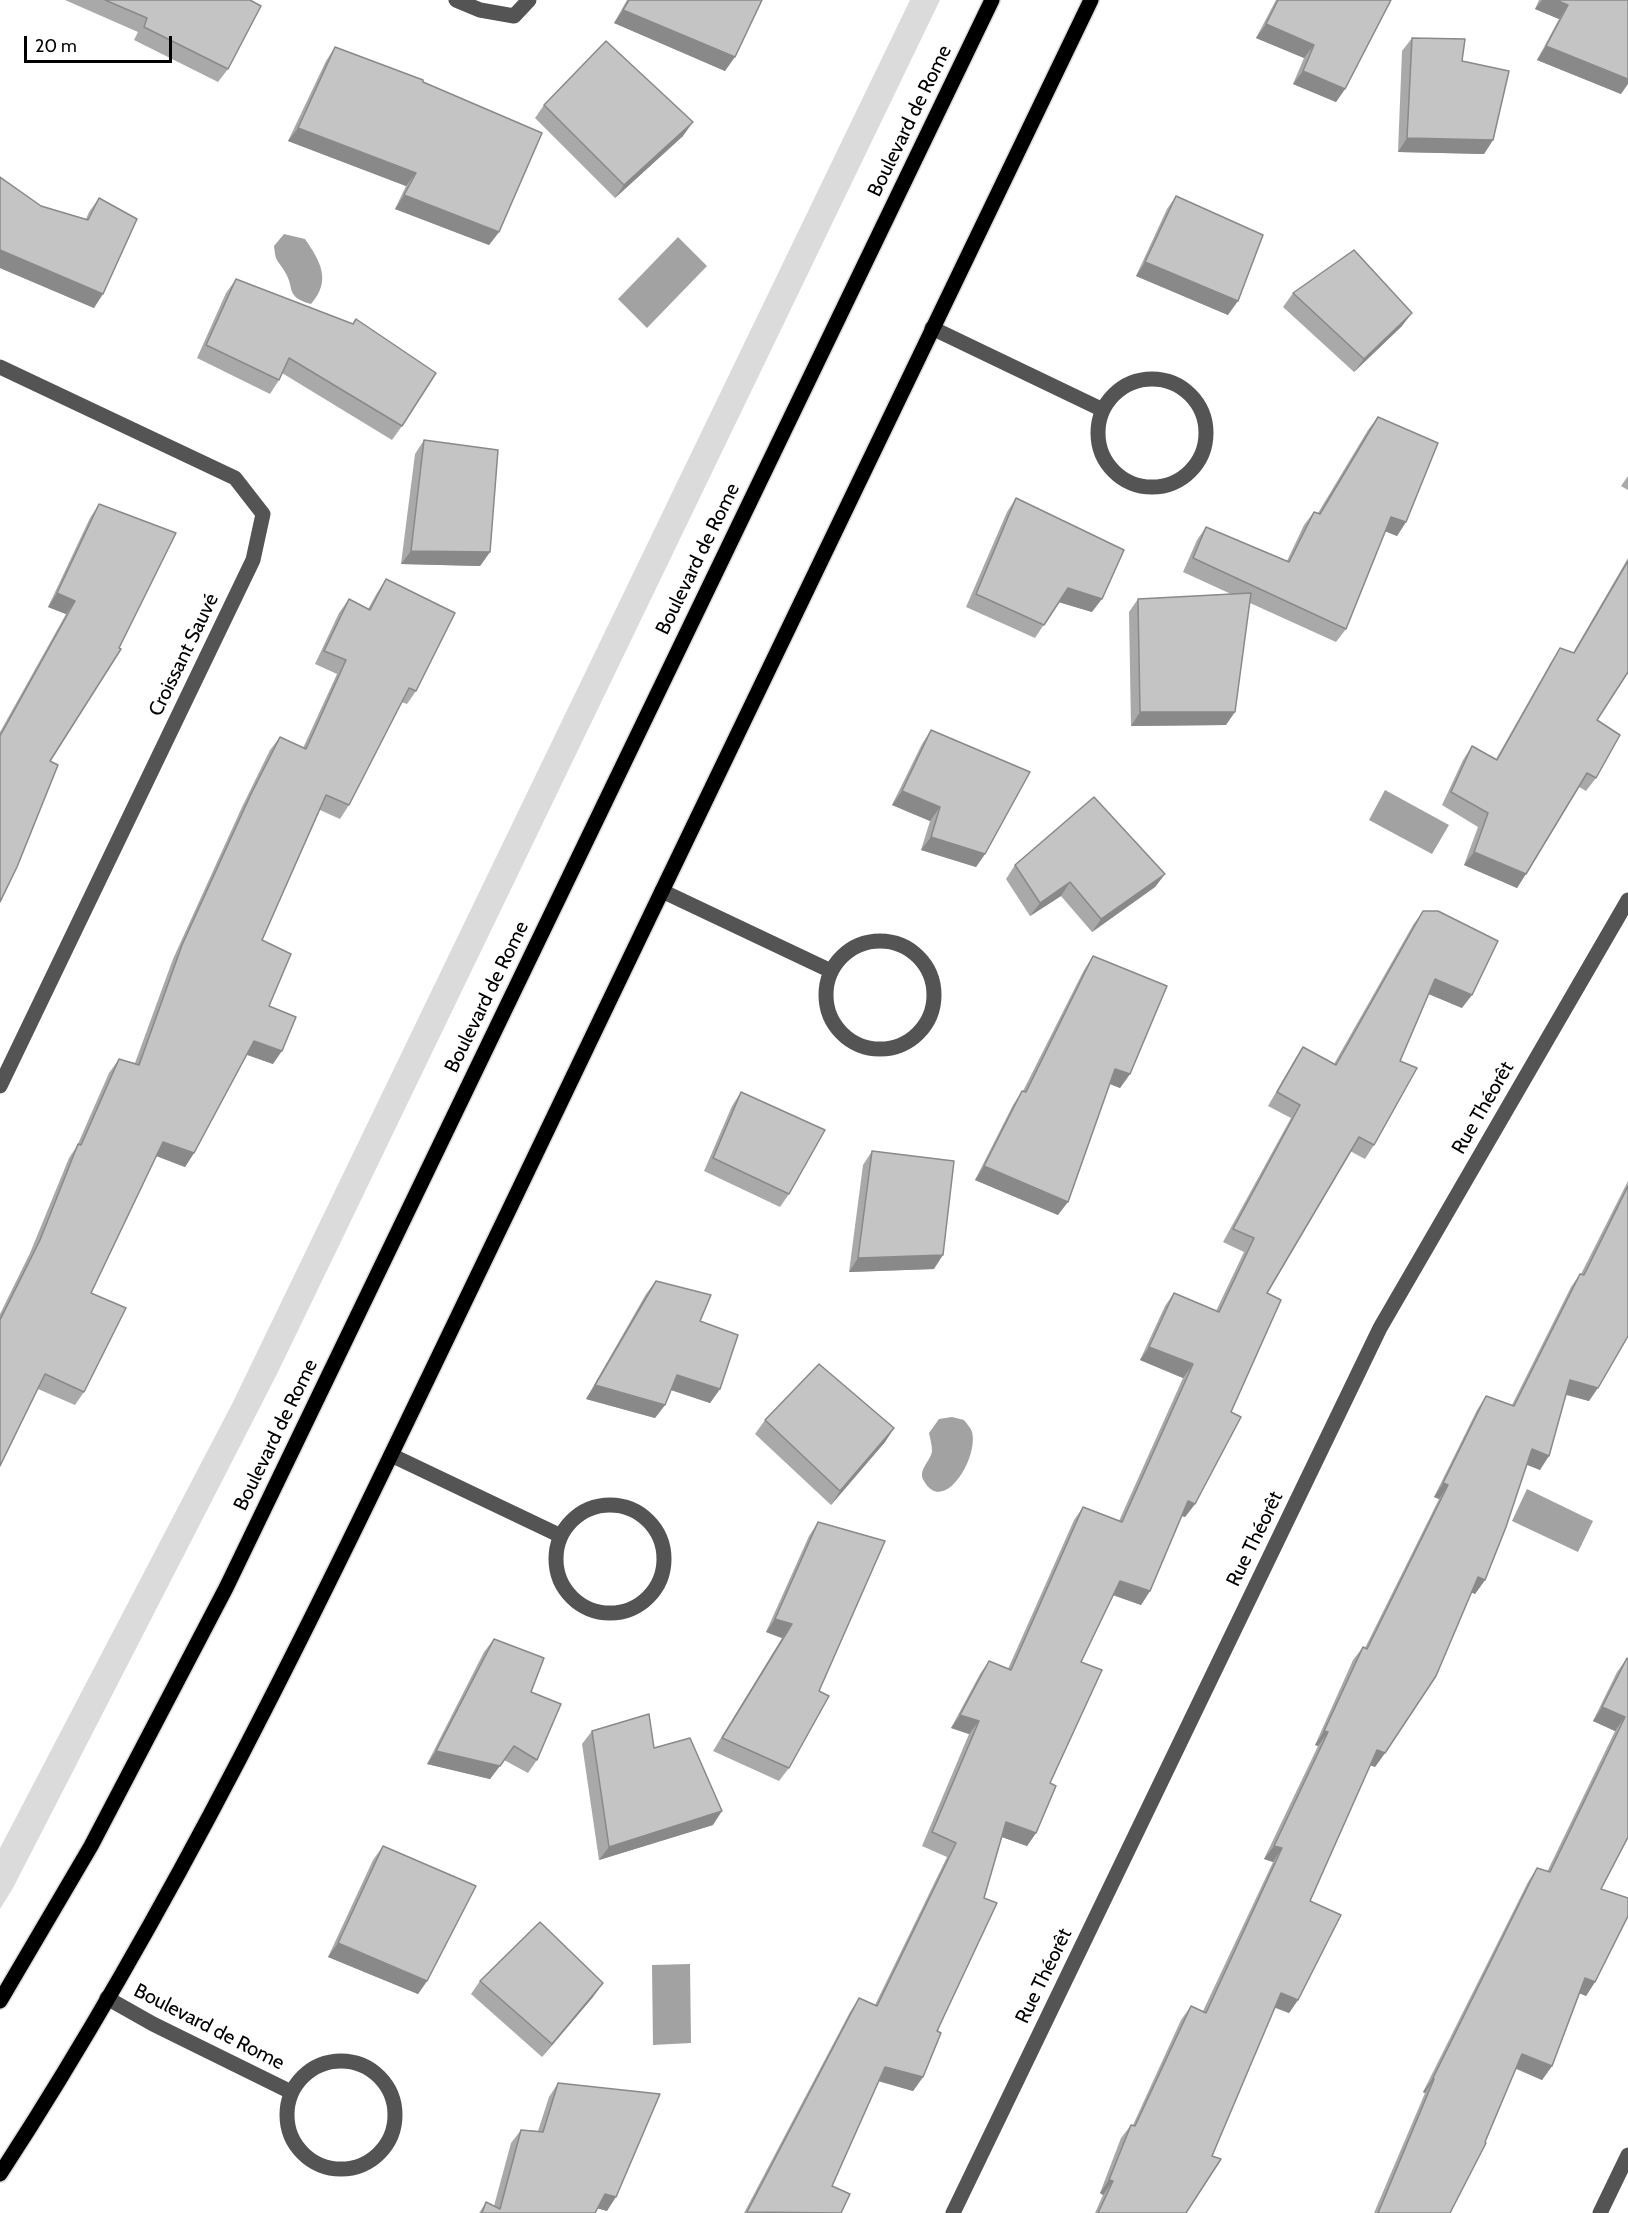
<!DOCTYPE html>
<meta charset="utf-8">
<style>
body{margin:0}
#map{position:relative;width:1628px;height:2213px;overflow:hidden;background:#fff;font-family:Cabin,sans-serif}
canvas{display:block}
.scale{position:absolute;left:24px;top:36px;width:148px;height:27px;box-sizing:border-box;border:3px solid #000;border-top:0;padding-left:8px;font-size:18px;line-height:21px;white-space:nowrap;color:#000;-webkit-text-stroke:4px #fff;paint-order:stroke}
</style>
<div id="map">
<canvas width="1628" height="2213"></canvas>
<div class="scale">20 m</div>
</div>
<script>
const ctx = document.querySelector('canvas').getContext('2d');
ctx.lineJoin = 'round';
function fill(path, color) {
  ctx.fillStyle = color;
  ctx.fill(path, 'evenodd');
}
function strokePath(path, color, width, dash) {
  ctx.strokeStyle = color;
  ctx.lineWidth = width;
  ctx.lineCap = dash ? 'butt' : 'round';
  ctx.setLineDash(dash || []);
  ctx.stroke(path);
}
function drawText(font, color, halo, rows, align = 'center') {
  ctx.font = font + ' Cabin,sans-serif';
  ctx.lineWidth = 5;
  ctx.setLineDash([]);
  ctx.textBaseline = 'middle';
  ctx.strokeStyle = halo;
  ctx.fillStyle = color;
  for (const [text, x, y, turn = 0] of rows) {
    ctx.save();
    ctx.translate(x, y);
    ctx.rotate((+turn || 0) * Math.PI / 180);
    ctx.textAlign = isNaN(turn) ? turn : align;
    if (halo) ctx.strokeText(text, 0, 0);
    ctx.fillText(text, 0, 0);
    ctx.restore();
  }
}
const green = new Path2D(`
 M910,0h30l-663,1374 -264,514 -13,21v-61l233,-446z`);
const water = new Path2D(`
 M284,234l21,5c15,22 27,41 6,65 -26,-7 -16,-16 -26,-32 -8,-14 -9,-8 -11,-26z
 M678,237l29,29 -60,62 -29,-29z
 M1385,790l64,35 -17,29 -63,-34z
 M952,1417l12,3c2,3 7,8 8,12 7,25 -28,84 -48,49 -7,-11 7,-20 8,-30 0,-6 -2,-13 -3,-18l10,-14z
 M1527,1489l66,32 -15,31 -66,-31z
 M690,1964l1,79 -38,2 -1,-80z`);
const minor = new Path2D(`
 M456,0l24,10 34,6 15,-16
 M932,328l171,82
 M0,367l235,111 28,36 -10,46 -253,526
 M1098 433a54 54 0 1 1 108 0a54 54 0 1 1-108 0Z
 M662,891l169,80
 M826 995a54 54 0 1 1 108 0a54 54 0 1 1-108 0Z
 M391,1455l170,81
 M556 1559a54 54 0 1 1 108 0a54 54 0 1 1-108 0Z
 M107,1998l46,26 138,68
 M287 2115a54 54 0 1 1 108 0a54 54 0 1 1-108 0Z
 M953,2213l427,-885 248,-428
 M1600,2213l28,-58`);
const major = new Path2D(`
 M0,2001l91,-155 135,-258 766,-1588
 M0,2174c198,-304 350,-635 508,-962 194,-404 387,-808 583,-1212`);
const wall = new Path2D(`
 M65,0h185l-22,69 -10,13 -84,-42 4,-8z
 M627,0h135l-37,71 -111,-48z
 M1276,0h115l-46,89 -9,13 -43,-18 11,-26 -48,-20z
 M1539,0h89l-7,94 -84,-34 22,-41 -24,-10z
 M1412,38l50,23 31,79 -9,14 -86,-2 4,-101z
 M335,47l164,185 -10,13 -94,-36 11,-23 -118,-45 38,-80z
 M544,105l139,31 -68,62 -80,-80z
 M0,177l41,29 45,13 3,-7 10,-14 -5,110 -94,-40z
 M1176,196l52,119 -92,-39 31,-67z
 M236,279l117,45 49,102 -10,14 -110,-67 -3,7 -9,14 -73,-36 29,-65z
 M1293,293l109,33 -48,46 -71,-65z
 M1378,417l28,105 -9,14 -12,-5 -39,98 -10,13 -86,-39 -24,122 -95,1 -2,-114 9,-13 93,-5 -48,-22 14,-32 9,-13 81,34 17,-36 10,-13 4,1 50,-83z
 M424,440l66,112 -10,14 -79,-2 14,-110z
 M1628,476v14l-7,-4z
 M1016,498l76,114 -33,-10 -24,36 -69,-31 41,-95z
 M99,504l-49,257 -50,141v-170l66,-118 -18,-7 42,-89z
 M1628,558v114l-31,48 -1,58 -10,13 -7,-4 -62,101 -53,-23 14,-38 -36,-22 21,-45 9,-14 24,13 55,-97 9,-14 13,5z
 M386,579l30,112 -9,13 -6,-2 -52,103 -9,14 -20,-9 -58,130 7,66 4,58 -26,-9 -53,98 -9,14 -29,-11 -65,137 -7,99 -9,13 -37,-16 -38,77v-152l30,-61 39,-95 8,-12 32,-73 10,-14 16,4 38,-104 69,-152 28,-57 10,-13 23,11 34,-74 -22,-10 24,-51 10,-14 19,10 9,-16z
 M931,730l54,124 -9,13 -55,-17 9,-29 -38,-16 30,-61z
 M1015,865l150,9 -10,13 -63,45 -31,-36 -31,20 -24,-37z
 M1423,911l39,97 -33,-14 -29,67 -26,84 -9,14 -15,-8 -83,142 -36,119 -36,92 -10,13 -3,-1 -32,75 -9,14 -28,-10 -32,67 -45,171 -9,13 -25,-9 -79,240 -10,14 -35,-10 -46,105 9,27h-97l106,-201 9,-14 16,7 72,-148 -25,-11 47,-112 -18,-6 29,-54 9,-13 19,8 66,-149 9,-13 36,14 64,-143 -43,-18 25,-54 9,-13 42,18 28,-59 -21,-10 68,-124 -23,-12 26,-45 9,-14 31,17 79,-139z
 M1093,956l37,118 -10,14 -10,-4 -52,131 -83,-35 38,-75 9,-14h1l61,-121z
 M741,1092l48,102 -9,13 -76,-36 28,-65z
 M872,1151l62,118 -85,3 14,-107z
 M1628,1181v155l-39,65 -23,-6 -26,75 -13,-6 -42,116 -10,14 -4,-2 -86,161 -10,14 -5,-2 -60,136 -12,99 -9,13 -14,-5 -89,205h-91l8,-18 -3,-2 21,-55 10,-13h2l48,-105 10,-14 12,5 70,-149 -9,-3 54,-113 -3,-1 38,-85 10,-13 2,1 74,-149 -5,-2 43,-87 9,-14 26,9 59,-118 9,-13h1z
 M656,1281l44,40 20,68 -10,14 -39,-13 -6,15 -10,13 -69,-19 60,-105z
 M765,1420l129,8 -9,14 -54,63 -76,-71z
 M818,1522l1,169 -30,77 -10,13 -66,-30 69,-113 -16,-6 43,-96z
 M494,1639l37,53 6,68 -9,13 -24,-13 -14,19 -63,-15 57,-112z
 M1627,1658l1,179 -27,52 -6,93 -9,14 -6,-3 -28,73 -10,14 -26,-11 -66,144h-76l51,-120 -2,-1 105,-210 9,-14 10,4 68,-141 -22,-10 24,-49z
 M592,1731l62,17 59,77 -114,35 -17,-116z
 M383,1846l44,135 -9,13 -90,-37 45,-97z
 M480,1981l113,16 -51,60 -71,-63z
 M558,2083l49,128 -9,-3 -3,5h-116l7,-11 8,4 17,-63 10,-13 17,1 11,-34z`);
const shadedWall = new Path2D(`
 M1542,0h14l12,5 -9,14 -24,-10z
 M623,10l112,47 -10,14 -111,-48z
 M1266,24l48,21 -10,13 -48,-20z
 M1546,46l82,33v5l-7,10 -84,-34z
 M1303,71l42,18 -9,13 -43,-18z
 M693,122l-10,14 -68,62 9,-13z
 M298,128l118,45 -10,13 -118,-45z
 M1407,138l86,2 -9,14 -86,-2z
 M404,195l95,37 -10,13 -94,-36z
 M0,250l103,44 -9,14 -94,-40z
 M1145,262l93,39 -10,14 -92,-39z
 M1412,313l-10,13 -48,46 10,-13z
 M1391,517l15,5 -9,14 -15,-6z
 M411,551l79,1 -10,14 -79,-2z
 M1068,588l34,11 -10,13 -34,-10z
 M57,593l18,8 -9,13 -18,-7z
 M1140,712h95l-9,13 -95,1z
 M902,791l38,16 -10,14 -38,-16z
 M931,837l54,17 -9,13 -55,-17z
 M1474,852l52,22 -9,14 -53,-23z
 M1165,874l-10,13 -63,45 9,-13z
 M1070,882l-9,14 -31,20 10,-13z
 M1435,979l37,16 -10,13 -36,-15z
 M254,1041l28,10 -9,13 -28,-10z
 M1115,1069l15,5 -10,14 -15,-6z
 M163,1142l31,11 -9,14 -31,-12z
 M984,1166l84,36 -10,13 -83,-35z
 M943,1255l-9,14 -85,3 9,-14z
 M1149,1347l44,17 -10,14 -43,-18z
 M677,1375l43,14 -10,14 -42,-14z
 M1570,1380l28,8 -9,13 -28,-8z
 M595,1385l70,20 -10,13 -69,-19z
 M894,1428l-9,14 -54,63 9,-14z
 M1532,1449l17,7 -9,14 -18,-7z
 M1443,1483l5,2 -9,14 -5,-2z
 M1188,1501l7,3 -10,13 -6,-2z
 M1478,1577l7,3 -10,14 -7,-3z
 M1120,1581l30,10 -9,14 -31,-11z
 M775,1619l17,5 -10,14 -16,-6z
 M1602,1707l23,10 -10,14 -22,-10z
 M960,1715l19,6 -10,13 -18,-6z
 M1324,1731l4,1 -10,14 -3,-1z
 M1377,1750l8,3 -10,14 -8,-3z
 M436,1751l64,15 -10,13 -63,-15z
 M722,1811l-9,14 -114,35 10,-13z
 M1006,1822l30,11 -9,13 -31,-11z
 M1274,1846l8,2 -9,14 -9,-3z
 M338,1943l89,38 -9,13 -90,-37z
 M1585,1978l10,4 -9,14 -10,-4z
 M603,1983l-10,14 -51,60 10,-13z
 M1281,1993l17,7 -9,13 -17,-7z
 M1522,2054l30,12 -10,14 -29,-13z
 M885,2067l38,10 -10,14 -38,-11z
 M1433,2078l1,1 -9,14 -2,-1z
 M1109,2180l4,1 -10,14 -3,-2z
 M605,2194l11,3 -9,14 -11,-3z`);
const building = new Path2D(`
 M105,0h145l11,6 -33,63 -84,-42 3,-9z
 M629,0h133l-27,57 -112,-47z
 M1278,0h113l-46,89 -42,-18 11,-26 -48,-21z
 M1556,0h72v79l-82,-33 22,-41z
 M1412,38l53,1 -3,22 47,10 -16,69 -86,-2z
 M606,41l87,81 -69,63 -80,-80z
 M335,47l88,33v2l119,51 -43,99 -95,-37 12,-22 -118,-45z
 M0,177l41,29 47,14 11,-22 38,21 -34,75 -103,-44z
 M1176,196l87,39 -25,66 -93,-39z
 M1354,250l58,63 -48,46 -71,-66z
 M236,279l117,45 3,-5 80,54 -34,53 -113,-68 -10,22 -73,-35z
 M1378,417l60,26 -32,79 -15,-5 -45,112 -153,-71 13,-31 83,35 25,-50 6,2z
 M424,440l74,10 -8,102 -79,-1z
 M1016,498l108,52 -22,49 -34,-11 -24,37 -68,-31z
 M99,504l77,29 -57,115 2,1 -71,112 8,4 -41,102 -17,35v-166l75,-135 -18,-8z
 M1628,561v111l-31,48 23,15 -24,43 -9,-5 -61,101 -52,-22 14,-39 -37,-21 21,-46 25,14 63,-112 14,5z
 M386,579l69,34 -39,78 -7,-3 -60,117 -23,-10 -64,145 29,14 -22,52 27,11 -14,34 -28,-10 -60,112 -31,-11 -72,151 35,15 -42,84 -39,-18 -45,92v-146l40,-80 38,-96 3,1 38,-86 20,6 43,-120 69,-151 29,-57 26,12 40,-89 -22,-9 25,-52 21,11z
 M1251,593l-16,119h-95l-2,-113z
 M931,730l99,42 -45,82 -54,-17 9,-30 -38,-16z
 M1094,797l71,77 -64,45 -31,-37 -30,21 -25,-38z
 M1423,911h15l60,30 -26,54 -37,-16 -35,82 17,7 -43,77 -15,-8 -92,156 14,7 -50,112 10,5 -46,87 -7,-3 -38,90 -30,-10 -39,81 21,8 -52,113 6,3 -20,47 -30,-11 -22,76 13,5 -60,128 4,2 -18,44 -38,-10 -53,119 18,8 -9,19 -94,-1 112,-214 18,8 79,-163 -24,-11 47,-111 -19,-6 29,-54 22,9 72,-163 39,15 71,-158 -44,-17 25,-54 45,19 35,-74 -21,-9 67,-124 -23,-13 26,-45 33,18z
 M1093,956l74,30 -37,88 -15,-5 -47,133 -84,-36 38,-75 4,1z
 M741,1092l84,38 -36,64 -76,-36z
 M872,1151l82,10 -11,94 -85,3z
 M1628,1186v150l-30,52 -28,-8 -21,76 -17,-7 -26,78 -21,53 -7,-3 -42,99 -51,77 -8,-3 -67,151 31,14 -43,85 -17,-7 -69,163 9,3 -35,54h-88l15,-32 -4,-1 22,-55 4,1 56,-120 15,7 76,-165 -8,-2 54,-114 -4,-1 39,-84 4,2 81,-164 -5,-2 43,-87 28,10 66,-132 4,1z
 M656,1281l55,14 -11,26 38,14 -18,54 -43,-14 -12,30 -70,-20z
 M819,1364l75,64 -54,63 -75,-71z
 M818,1522l67,19 -66,150 10,5 -40,72 -67,-30 70,-114 -17,-5z
 M494,1639l50,19 -13,34 30,12 -24,56 -23,-14 -14,20 -64,-15z
 M1627,1658l1,1v178l-27,52 27,9v18l-33,66 -10,-4 -33,88 -30,-12 -37,88 1,1 -36,70h-72l56,-134 -1,-1 104,-210 13,4 75,-155 -23,-10z
 M649,1714l5,34 36,-10 32,73 -113,36 -17,-116z
 M383,1846l93,40 -49,95 -89,-38z
 M540,1922l63,61 -51,61 -72,-63z
 M558,2083l102,11 -44,103 -11,-3 -10,19h-113l4,-11 14,7 21,-79 22,2z`);
const streetNames = [
 ["Boulevard de Rome",910,121,-64],
 ["Boulevard de Rome",698,559,-64],
 ["Croissant Sauvé",184,655,-64],
 ["Boulevard de Rome",487,997,-64],
 ["Rue Théorêt",1483,1108,-60],
 ["Boulevard de Rome",276,1435,-64],
 ["Rue Théorêt",1255,1539,-64],
 ["Rue Théorêt",1044,1976,-64],
 ["Boulevard de Rome",209,2027,27]
];
fill(green, '#dbdbdb');
fill(water, '#a2a2a2');
strokePath(major, '#dbdbdb', 18);
strokePath(minor, '#545454', 15);
strokePath(major, '#000', 15);
fill(wall, '#a9a9a9');
fill(shadedWall, '#898989');
fill(building, '#c4c4c4');
strokePath(building, '#898989', 1.5);
drawText('20px', '#000', '#fff', streetNames);
</script>
